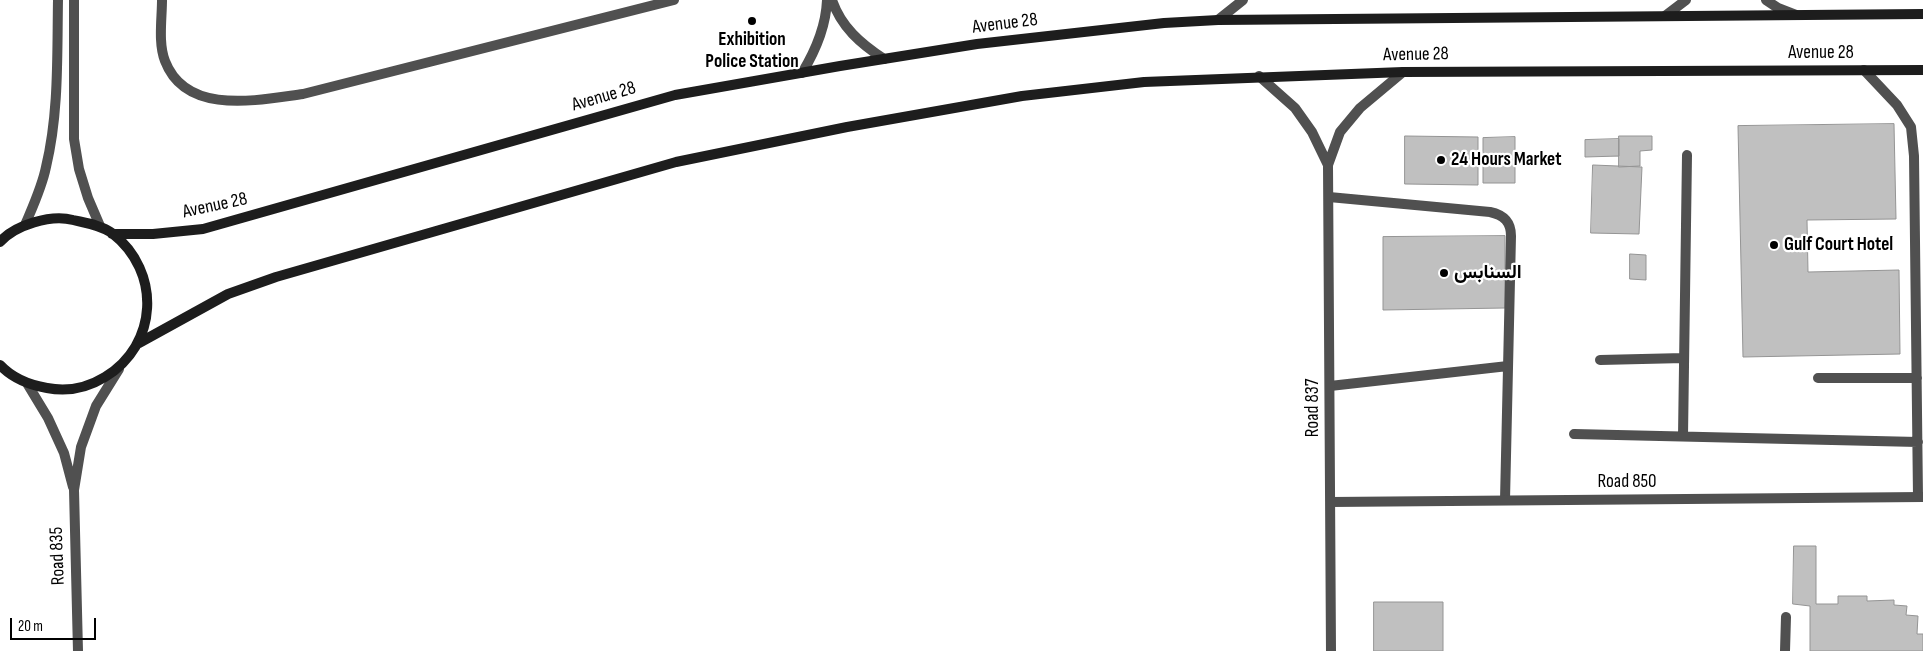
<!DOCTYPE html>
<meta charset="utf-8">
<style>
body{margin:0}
#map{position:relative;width:1923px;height:651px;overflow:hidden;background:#fff;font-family:"Sofia Sans Condensed",sans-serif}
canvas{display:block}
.scale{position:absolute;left:10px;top:618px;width:86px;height:22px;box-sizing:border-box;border:2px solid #000;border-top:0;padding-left:6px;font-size:15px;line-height:18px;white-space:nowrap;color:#000;-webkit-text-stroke:4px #fff;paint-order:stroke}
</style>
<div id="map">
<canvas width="1923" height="651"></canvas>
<div class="scale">20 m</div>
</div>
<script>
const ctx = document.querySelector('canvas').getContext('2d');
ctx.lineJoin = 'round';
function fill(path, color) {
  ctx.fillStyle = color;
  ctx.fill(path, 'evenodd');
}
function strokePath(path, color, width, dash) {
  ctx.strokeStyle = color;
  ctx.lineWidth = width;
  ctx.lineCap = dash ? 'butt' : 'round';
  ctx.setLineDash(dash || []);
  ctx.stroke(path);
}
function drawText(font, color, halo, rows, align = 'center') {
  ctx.font = font + ' "Sofia Sans Condensed",Vazirmatn,sans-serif';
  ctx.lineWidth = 4.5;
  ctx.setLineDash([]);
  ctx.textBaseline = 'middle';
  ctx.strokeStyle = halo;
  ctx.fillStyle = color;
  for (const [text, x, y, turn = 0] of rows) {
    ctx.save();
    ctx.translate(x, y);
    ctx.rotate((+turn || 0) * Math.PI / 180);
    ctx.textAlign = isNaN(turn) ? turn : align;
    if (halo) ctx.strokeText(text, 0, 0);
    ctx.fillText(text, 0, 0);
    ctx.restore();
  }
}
const building = new Path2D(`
 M1894,124l2,95 -89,1 1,52 91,-2 1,84 -157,3 -5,-231z
 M1405,136l73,1v48l-73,-1z
 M1619,136h33v14l-12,1v15l-21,1z
 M1515,137v46h-32v-45z
 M1619,139v17l-34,1v-17z
 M1593,165l49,2 -3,67 -48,-1z
 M1505,236v72l-122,2v-73z
 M1630,254l16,1v25l-16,-1z
 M1794,546h22v58h22v-8h29v5l27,-1v5l13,1 -1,9 12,1 -1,18h6v17h-113v-45l-17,-2z
 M1374,602h69v49h-69z`);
const service = new Path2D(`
 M74,0v139l5,30 9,29 12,28
 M162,0c0,19 -4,43 3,61 21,55 93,39 138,33l371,-94
 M1864,70l33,35 14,22 3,29 4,341
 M1329,197l161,15c14,3 21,10 21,24l-6,264
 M25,225c8,-19 17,-38 21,-58 13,-54 11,-111 12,-167
 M1600,360l84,-2
 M1818,378h99
 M1330,386l178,-20
 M1574,434l344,8
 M1683,436l4,-281
 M1785,651l1,-34`);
const minor = new Path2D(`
 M832,0c9,27 29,44 52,59
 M1766,0l12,8 18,7
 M1665,16l21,-16
 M1218,20l25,-20
 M802,73c14,-23 24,-46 25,-73
 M1259,76l36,32 17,24 16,33
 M1331,502l592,-5
 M1331,651l-3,-486 12,-33 20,-24 43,-36`);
const tertiary = new Path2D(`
 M28,385l20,33 16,35 9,34
 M78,651l-4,-161 7,-43 15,-41 23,-37`);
const secondary = new Path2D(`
 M112,234h41l50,-5 472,-134 165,-29 137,-22 187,-21 54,-3 705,-6
 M0,242c15,-17 51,-28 73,-22 13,3 28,5 39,13 50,39 46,112 -7,144 -18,11 -38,15 -58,11 -18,-3 -34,-9 -47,-23
 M139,343l89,-49 48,-17 400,-115 171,-35 175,-31 122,-14 259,-10 520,-2`);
const markers = [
 [752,21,5,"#000"],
 [1441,160,5,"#000"],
 [1774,245,5,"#000"],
 [1444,273,5,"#000"]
];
const streetNames = [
 ["Avenue 28",1005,24,-7],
 ["Avenue 28",1821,53],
 ["Avenue 28",1416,55,-1],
 ["Avenue 28",604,97,-16],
 ["Avenue 28",215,206,-12],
 ["Road 837",1313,408,-90],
 ["Road 850",1627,482],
 ["Road 835",58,556,-92]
];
const poiNames = [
 ["Exhibition",752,40,"center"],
 ["Police Station",752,62,"center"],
 ["24 Hours Market",1451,160],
 ["Gulf Court Hotel",1784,245],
 ["السنابس",1454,273]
];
fill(building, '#c0c0c0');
strokePath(building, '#949494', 1);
strokePath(service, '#505050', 10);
strokePath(minor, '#505050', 10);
strokePath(tertiary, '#505050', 10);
strokePath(secondary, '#1d1d1d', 10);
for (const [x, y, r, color] of markers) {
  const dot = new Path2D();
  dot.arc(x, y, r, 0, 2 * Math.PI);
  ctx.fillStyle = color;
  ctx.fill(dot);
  strokePath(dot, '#fff', 2);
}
drawText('19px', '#000', '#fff', streetNames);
drawText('bold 19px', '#000', '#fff', poiNames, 'left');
</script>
